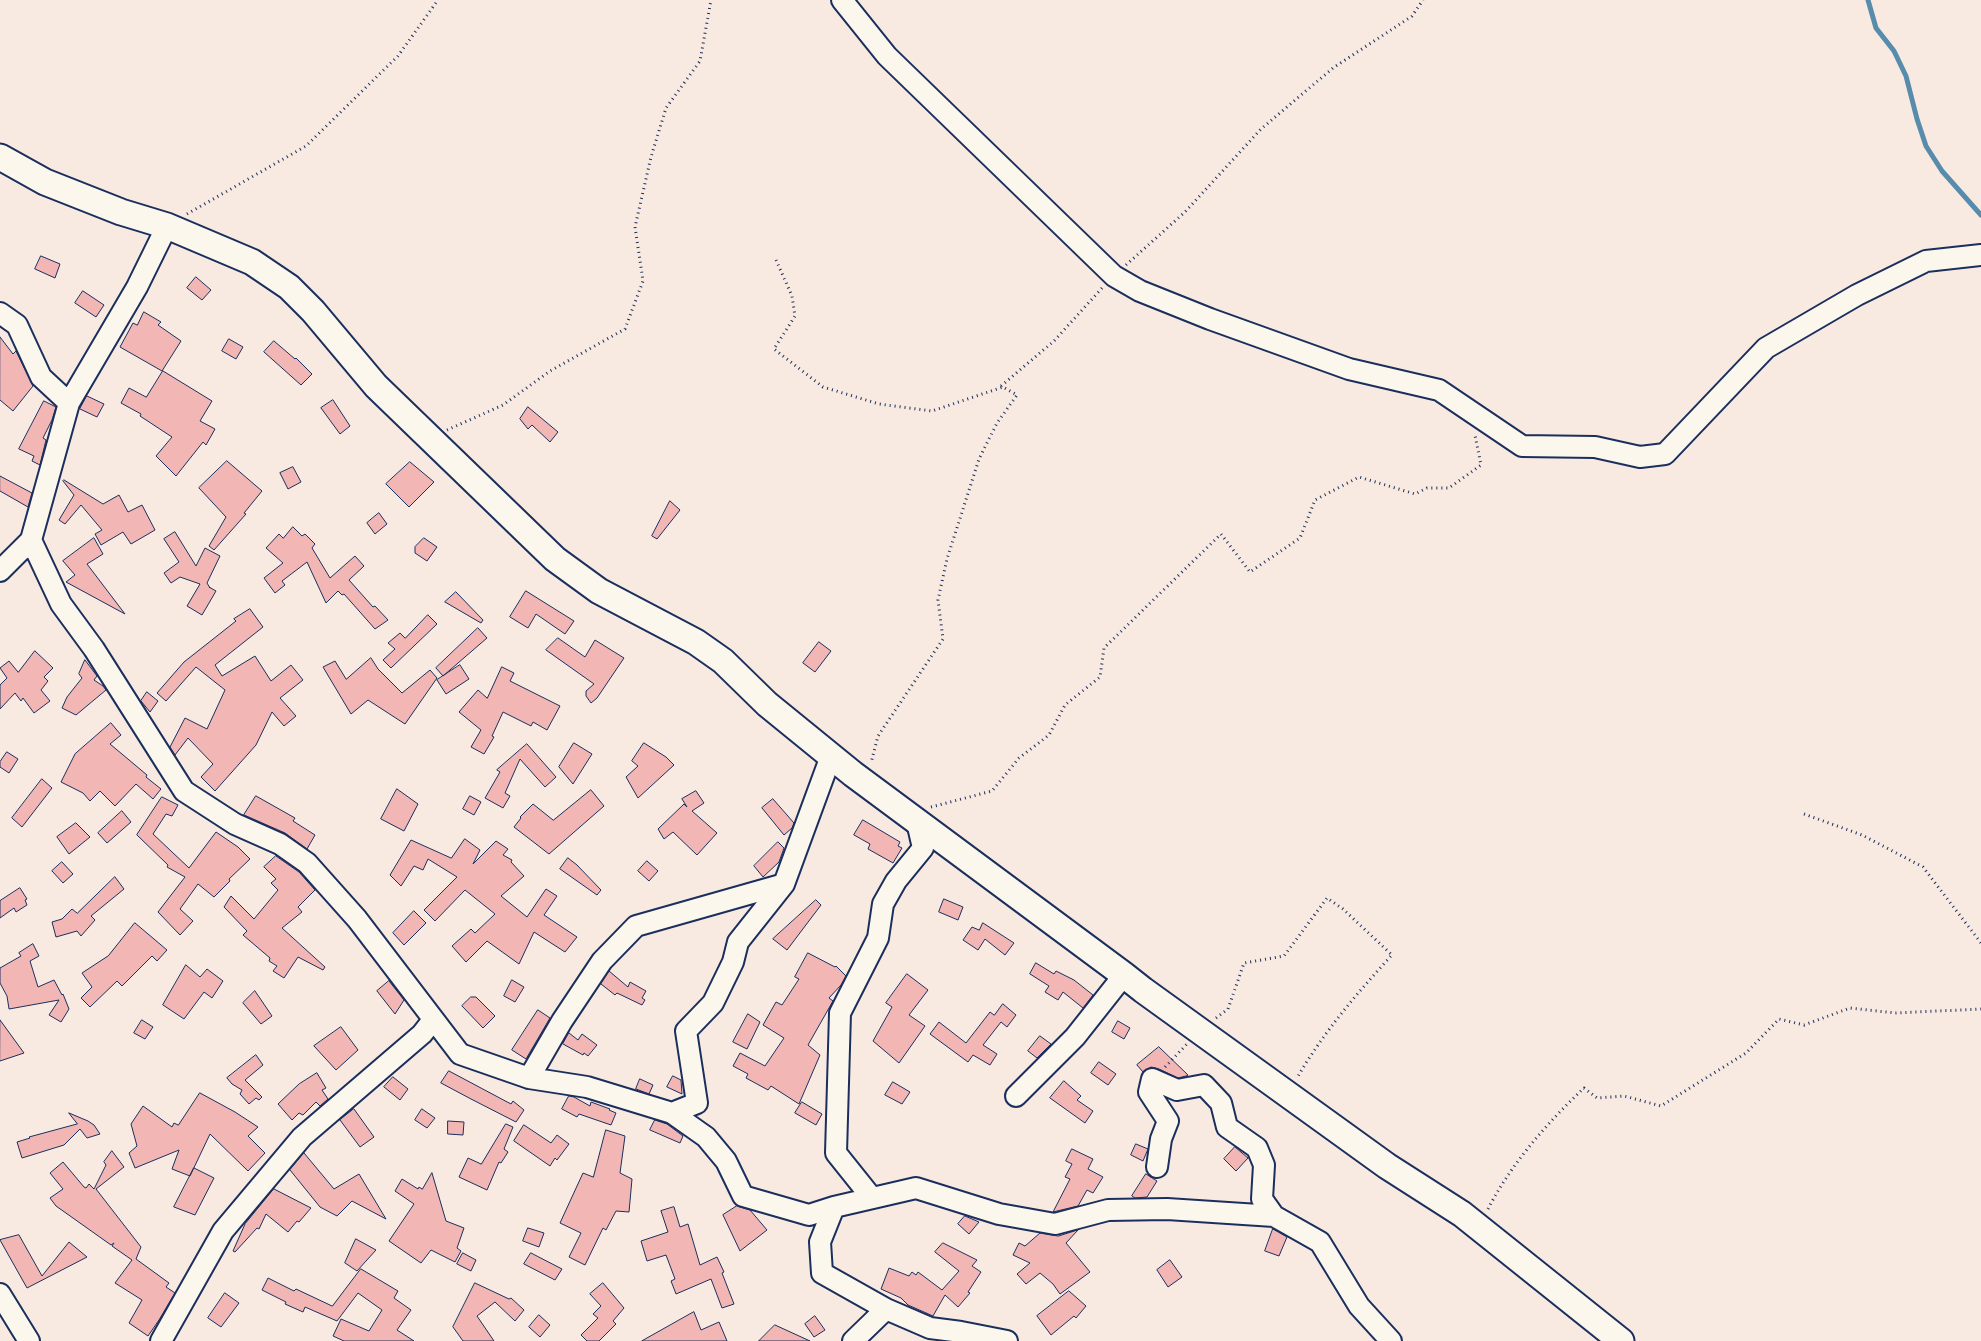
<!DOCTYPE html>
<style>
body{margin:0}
canvas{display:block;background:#f9eae1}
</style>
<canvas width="1981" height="1341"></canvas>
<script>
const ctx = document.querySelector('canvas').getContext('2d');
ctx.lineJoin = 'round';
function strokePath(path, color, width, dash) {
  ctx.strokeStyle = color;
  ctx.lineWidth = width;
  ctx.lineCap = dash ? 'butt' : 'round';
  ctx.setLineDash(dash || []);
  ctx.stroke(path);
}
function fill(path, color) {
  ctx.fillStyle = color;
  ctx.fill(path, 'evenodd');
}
const stream = new Path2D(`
 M1868,0l8,28 18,23 12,25 11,43 9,27 16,25 39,44`);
const building = new Path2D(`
 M41,256l19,8 -5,14 -20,-9z
 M196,277l15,13 -9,10 -15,-12z
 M83,291l21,14 -8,12 -21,-14z
 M144,312l17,10 -3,3 23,16 -19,30 -42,-24 13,-24 4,2z
 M0,337l13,17 3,-3 17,35 -20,25 -13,-11z
 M229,339l14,8 -7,12 -14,-8z
 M274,341l21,18 1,-1 16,16 -11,11 -37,-33z
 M163,371l49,30 -12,20 15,8 -9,16 -3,-3 -27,34 -20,-20 16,-19 -32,-21 1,-2 -20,-11 8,-15 17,9z
 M87,396l17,8 -7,13 -17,-8z
 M333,400l17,26 -10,8 -19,-26z
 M44,401l12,6 -4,13 -9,18 3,2 -6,25 -8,-4 2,-5 -15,-7z
 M528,407l30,25 -8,10 -18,-17 -4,4 -8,-10z
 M227,461l35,30 -18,22 2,1 -32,36 -5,-4 17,-29 -27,-29z
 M410,462l24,20 -25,25 -23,-23z
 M293,467l8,15 -13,7 -8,-16z
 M0,476l32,17 -4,14 -28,-16z
 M64,480l39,24 16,-9 9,17 14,-7 13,25 -24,14 -8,-12 -22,13 -6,-11 7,-4 -21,-25 -16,19 -6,-4 15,-25 -11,-14z
 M670,501l10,9 -23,29 -5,-3z
 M379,513l8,11 -12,10 -8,-11z
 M293,527l9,9 3,-2 10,10 -3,4 18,30 25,-22 9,10 -15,14 24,27 2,-1 13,14 -13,9 -31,-35 -2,1 -4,-4 -12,12 -19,-41 -25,19 3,4 -10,8 -11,-15 19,-15 -17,-15 13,-14 4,4z
 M175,532l21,34 9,-18 15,8 -13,27 3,5 -1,-1 7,4 -14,24 -15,-9 13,-22 -20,-7 -9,6 -7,-10 15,-11 -15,-23z
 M94,538l9,16 -16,10 38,50 -59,-32 9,-7 -12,-14z
 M424,538l13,9 -10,14 -12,-8v-6z
 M526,591l48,30 -9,13 -29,-20 -8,14 -18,-11z
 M456,592l27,28 -2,3 -36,-21z
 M250,609l13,18 -48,38 7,11 33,-20 16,25 20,-16 12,15 -23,18 16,18 -12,10 -12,-14 -16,33 -41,46 -14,-14 12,-13 -25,-26 -13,17 -5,-8 15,-29 22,11 18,-39 -29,-23 -30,34 -9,-8 27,-31 52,-41 -2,-2z
 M428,615l9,9 -46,44 -8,-8 12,-11 -7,-6 12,-10 5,5z
 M478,628l9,10 -44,38 -7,-8z
 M558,638l27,19 10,-17 29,18 -27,40 -6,5 -5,-7v-5l8,-7 -48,-34z
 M819,642l12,9 -16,21 -12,-9z
 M35,651l18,17 -9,9 4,4 -7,9 9,11 -16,12 -11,-15 -2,3 -6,-8 -15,16v-24l7,-7 -7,-10 9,-7 9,11z
 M371,658l7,11 24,24 28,-23 7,8 -32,46 -37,-24 -17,14 -28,-47 12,-6 11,18z
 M85,660l12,16 -3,4 9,6 3,4 -30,25 -14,-7 5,-11 15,-19 -3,-4z
 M460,665l9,14 -23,15 -9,-14z
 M502,667l12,6 -4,8 50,25 -13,24 -14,-8 -2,4 -28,-14 -11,24 2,1 -10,17 -13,-7 10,-17 -22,-18 19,-22 9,8z
 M147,692l11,9 -8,11 -9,-11z
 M111,723l10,12 -11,9 37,31 -1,2 15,12 -8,10 -17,-15 -21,22 -15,-15 -10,10 -7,-8 -22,-11 14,-28z
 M574,743l18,11 -19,30 -14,-17z
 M644,743l22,14 8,8 -36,33 -12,-21 12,-11 -6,-5z
 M527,744l29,33 -11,10 -25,-28 -15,34 5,3 -7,12 -18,-10 15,-26 -3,-2z
 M7,752l11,7 -9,14 -9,-6v-5z
 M42,779l10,9 -30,39 -10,-9z
 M397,789l21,15 -14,27 -23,-12z
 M591,790l13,16 -55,48 -35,-27 7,-9 -1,-1 13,-13 20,16z
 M696,791l8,12 -12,8 25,22 -20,22 -24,-23 -9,7 -6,-10 26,-25 3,3 -5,-8z
 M256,796l39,22 -2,3 22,14 -8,14 -22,-16 -41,-18z
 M470,796l11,6 -7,13 -11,-6z
 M162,797l16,8 -6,11 -6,-2 -13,20 36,34 27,-36 22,15 12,12 -21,20 1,2 -16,16 -16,-13 -18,25 13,12 -13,14 -22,-23 27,-35 -18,-10 1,-2 -31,-30z
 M773,799l21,24 -2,5 -8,7 -22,-27z
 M122,811l9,11 -24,21 -9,-10z
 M863,820l37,22 -2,4 4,2 -9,15 -25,-14 2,-5 -16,-9z
 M76,823l14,14 -21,17 -12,-17z
 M465,839l15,11 -7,14 23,-23 12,8 -5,6 9,5 -1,2 13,14 -23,20 26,21 19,-28 11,7 -13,19 33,22 -12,15 -31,-20 -15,32 -32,-23 -21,21 -14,-16 19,-17 4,4 20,-19 -30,-24 -30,31 -11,-11 33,-33 -29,-18 -5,11 -9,-4 -13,20 -11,-11 21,-35 40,18z
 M778,842l6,6 -5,14 -16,15 -9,-11z
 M276,856l23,16 16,18 -17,17 4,5 -20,16 43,39 -2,3 -25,-13 -14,21 -11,-7 4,-5 -8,-5 1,-3 -27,-23 4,-4 -23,-24 7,-11 23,23 24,-29 -7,-7 5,-4 -12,-12z
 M568,858l9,7 24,25 -4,5 -37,-26z
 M647,861l11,10 -9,10 -11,-10z
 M62,862l11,12 -10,9 -11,-12z
 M115,877l9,12 -33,27 4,4 -14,16 -4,-5 -21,6 -4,-15 10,-3 10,-10 5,4z
 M20,888l7,11 -2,1 2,5 -11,7 -2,-4 -14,10v-17z
 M944,899l19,8 -5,13 -19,-8z
 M816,900l5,5 -34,45 -14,-11z
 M414,911l12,12 -22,22 -11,-12z
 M135,923l32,27 -10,11 -5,-5 -30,30 -5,-5 -27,26 -9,-9 11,-11 -10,-14 26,-17z
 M983,923l31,20 -9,12 -20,-16 -7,11 -15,-10 9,-13 7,3z
 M33,944l6,12 -9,5 8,26 16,-7 8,15 1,-1 6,15 -8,13 -12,-7 10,-15 -50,9 -2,-13 -7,-13v-15l21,-12 -2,-3z
 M808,953l27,14 1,-1 10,10 -5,9 -12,13 4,3 -25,44 12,10 -21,49 -28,-18 -3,4 -22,-12 2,-4 -15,-8 7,-13 25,13 19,-28 -21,-13 13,-23 6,3 17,-26 -4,-2z
 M1036,963l18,11 2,-3 18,9 19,15 -10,13 -20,-16 -5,8 -13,-8 4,-6 -19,-12z
 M186,965l14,12 7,-8 16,12 -11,17 -8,-6 -20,27 -21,-14z
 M609,971l19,16 2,-5 16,9 -4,7 3,2 -3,5 -25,-12 -2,2 -14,-11z
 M907,974l21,16 -19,25 16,11 -26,37 -26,-22 19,-34 -6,-4z
 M512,980l12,7 -9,15 -11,-6z
 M389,981l15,19 -9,14 -18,-23z
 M255,991l17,25 -11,8 -18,-21z
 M471,997h5l19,19 -12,12 -21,-22z
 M1003,1004l13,11 -9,12 -6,-5 -18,23 14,9 -7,11 -17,-10 -5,7 -38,-28 9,-12 27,21 24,-31 4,3z
 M538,1010l12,8 -24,41 -14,-9z
 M748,1014l12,8 -13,27 -14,-7z
 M0,1020l24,33 -24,8z
 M142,1020l11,7 -8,12 -11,-6z
 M1118,1021l12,7 -6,11 -12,-7z
 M341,1027l17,23 -22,20 -22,-24z
 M569,1033l9,7 4,-6 15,11 -9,11 -4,-3 -1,2 -20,-11z
 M1040,1036l11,8 -14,14 -9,-7z
 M1159,1047l29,28 -2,1 -8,2 -19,-9 -8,-2 -8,5 -6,-7z
 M256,1055l7,10 -18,15 17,17 -3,3 -3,-2 -7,6 -9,-10 2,-4 -10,-6 -5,-6z
 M1099,1062l17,12 -8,11 -17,-12z
 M449,1071l62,33 2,-3 11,9 -8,12 -45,-23 -30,-16z
 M317,1073l9,15 -4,2 6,9 -8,7 -4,-4 -13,13 -4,-2 -7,7 -14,-16 21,-20z
 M673,1076l8,4 1,14 -15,-7z
 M393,1077l15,12 -8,11 -16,-13z
 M640,1079l13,6 -4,9 -13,-5z
 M1064,1081l17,15 -4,4 16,11 -8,12 -35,-25z
 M893,1082l17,10 -8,12 -17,-9z
 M200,1093l35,19 23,15 -10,9 17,17 -17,18 -38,-37 -20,42 -18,-7 7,-19 -44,18 -6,-15 8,-7 -6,-22 12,-18 29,21 2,-4 4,2z
 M569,1096l5,1 16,9 1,-4 19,7 -1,1 7,3 -5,12 -32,-11 -2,3 -15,-8z
 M802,1102l20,12 -6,11 -21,-12z
 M354,1109l20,28 -14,10 -20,-27z
 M422,1109l13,9 -8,10 -12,-8z
 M69,1113l19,8 6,4 6,9 -13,4 -7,-9 -16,16 -42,13 -5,-16 13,-4 -1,-1 48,-13z
 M655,1120l12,4 16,12 -3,7 -30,-13z
 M448,1121l16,1 -1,13 -15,-1z
 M506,1124l7,3 -9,22 4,3 -7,11 -2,-1 -12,28 -28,-13 9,-19 13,6z
 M524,1125l27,18 6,-8 12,9 -12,16 -2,-2 -5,8 -36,-25z
 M606,1130l19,6 -5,37 12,6 -3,33 -13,-1 -10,19 -3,-2 -18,37 -16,-8 12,-24 -21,-10 23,-50 10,4z
 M1136,1144l12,5 -5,12 -12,-6z
 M1235,1147l13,11 -12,13 -12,-12z
 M1072,1149l21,10 -5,10 15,8 -10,16 -6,-3 -9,16 -25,6 17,-33 -5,-2 7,-13 -6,-3z
 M112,1151l12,16 -28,22 45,58 -5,12 33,24 -3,4 9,6 -16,27 -11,16 -19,-13 13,-23 -27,-17 17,-23 -20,-14 2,-3 -3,2 -55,-39 -6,-8 13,-9 -13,-16 13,-11 21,25 2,1 3,-4 5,5 12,-24 -2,-3z
 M304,1153l30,36 25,-15 27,45 -34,-18 -15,15 -17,-9 -30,-37z
 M194,1168l20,10 -19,37 -21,-8z
 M432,1173l14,48 18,7 -7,20 4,3 -6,11 -24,-12 -10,13 -32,-22 25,-37 -19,-13 7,-12 16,10 1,-2 3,2z
 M1146,1174l11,7 -10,16 -12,1 -3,-2z
 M274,1189l37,19 -12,14 -2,-1 -9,11 -22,-18 -7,15 -2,-1 -22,24 -2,-1 12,-27z
 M737,1206l13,4 17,20 -27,21 -17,-36z
 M674,1207l6,20 8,-3 12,41 17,-8 7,15 -2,1 12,31 -12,4 -11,-29 -35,15 -5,-13 4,-2 -9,-24 -19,6 -6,-20 27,-9 -7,-21z
 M965,1216l14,6 -10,12 -11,-10z
 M528,1228l16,5 -5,14 -16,-6z
 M1273,1229l14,8 -8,19 -14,-5z
 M1078,1230l-12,13 24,29 -30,22 -7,-10 -13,-11 -14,11 -9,-10 13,-11 -17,-8 6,-12 6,3 15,-13 18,3z
 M19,1235l23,41 27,-34 18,15 -60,31 -27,-48z
 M356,1239l20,11 -19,21 -12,-8z
 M943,1243l34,17 -5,6 9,6 -13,20 2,1 -12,14 -13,-12 -12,21 -25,-11 -7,-7 -20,-9 8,-21 20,8 3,-4 4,3 2,-3 24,18 17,-19 -24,-19z
 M463,1253l13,7 -5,11 -14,-7z
 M531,1253l31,16 -7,11 -31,-16z
 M1170,1260l12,17 -14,10 -11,-17z
 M361,1269l37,22 -4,7 17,12 -14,20 17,11h-70l-11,-5 8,-17 28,12 13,-21 -24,-17 -21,28 -32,-14 -2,5 -18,-8 1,-2 -24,-12 6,-12 26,13 2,-2 36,17z
 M475,1283l34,16 2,-1 13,12 -9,11 -20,-19 -18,14 17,25h-31l-10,-14z
 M603,1283l21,25 -11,13 3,3 -17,17h-12l-6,-6 17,-17 -5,-4 8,-8 -11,-12z
 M1069,1291l17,15 -10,12 -2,-2 -23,19 -14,-19z
 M225,1293l14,10 -18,24 -13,-9z
 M694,1312l7,18 18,-8 8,19h-85z
 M539,1315l11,10 -10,12 -11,-10z
 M815,1316l10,14 -11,7 -9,-13z
 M775,1325l35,16h-51z`);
const path = new Path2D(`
 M187,214l119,-68 92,-90 40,-56
 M776,260l16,36 3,20 -21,33 49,38 56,17 53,7 71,-24 14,8 -20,28 -18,36 -32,100 -9,41 5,39 -65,97 -7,27
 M1126,265l59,-53 76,-83 72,-61 79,-52 11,-16
 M1001,386l53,-45 48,-53
 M447,430l56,-25 47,-34 75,-42 18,-48 -8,-54 16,-70 15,-49 34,-47 11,-61
 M931,807l61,-16 27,-33 30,-23 16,-30 35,-28 4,-29 117,-114 29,38 50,-34 15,-38 44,-23 56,17 12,-6h22l32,-23 -6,-30
 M1804,814l58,21 61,32 58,76
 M1216,1018l12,-9 16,-46 40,-7 43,-58 16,11 49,46c-35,38 -69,78 -95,123
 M1165,1067l22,-23
 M1488,1209c23,-45 59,-86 96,-121l13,10 27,-2 37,10 85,-53 33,-34 25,6 46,-17 45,5 86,-4`);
const minor = new Path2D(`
 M842,0l45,56 227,220 26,15 70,28 139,50 90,21 83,56 73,1 45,10 25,-3 101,-106 91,-53 69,-34 55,-6
 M0,313l17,12 24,52 28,26
 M23,549l8,-9 38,-137 68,-116 30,-61
 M0,571l31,-31 30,64 33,45 90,142 51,33 45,20 27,19 50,56 103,135 69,24 58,9 85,26 34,24 20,24 17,35 66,19 25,-8 82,-19 83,26 56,10 53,-14 59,-1 107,7 46,26 39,64 32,35
 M529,1078l33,-57 40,-60 34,-35 148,-42
 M1016,1096l59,-59 49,-62
 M672,1113l25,-10 -11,-72 27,-28 20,-41 5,-20 46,-58 47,-128
 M1157,1167l4,-28 7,-18 -19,-29 3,-13 25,11 27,-5 17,18 6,24 30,21 7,17 -2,34 12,17
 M872,1198l-36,-45 4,-140 38,-75 5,-34 13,-23 27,-33 -6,-26
 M834,1207l-14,35 2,31 64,36 44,19 31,4 46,9
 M0,1294l29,47
 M161,1341l62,-110 79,-94 120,-103 11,-14
 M853,1341l33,-32`);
const major = new Path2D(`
 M0,157l45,25 76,30 46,14 85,36 37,25 24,24 63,75 179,173 44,32 97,51 27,19 44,43 86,70 271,201 19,15 244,176 75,48 159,127`);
strokePath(stream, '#578cac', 5);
fill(building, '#f2b6b4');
strokePath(building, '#1b2f5e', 1);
strokePath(minor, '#1b2f5e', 24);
strokePath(major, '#1b2f5e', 29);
strokePath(path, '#1b2f5e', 3, [1, 4]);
strokePath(minor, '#fbf7ec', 20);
strokePath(major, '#fbf7ec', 25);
</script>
